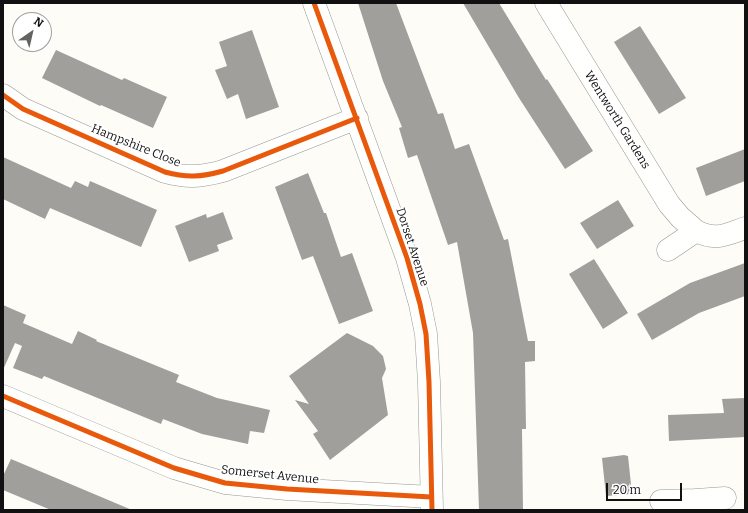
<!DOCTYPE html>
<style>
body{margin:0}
#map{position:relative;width:748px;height:513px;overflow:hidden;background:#fdfcf7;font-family:Bitter,serif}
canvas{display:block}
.frame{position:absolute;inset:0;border:4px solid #111;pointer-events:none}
.north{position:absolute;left:12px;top:12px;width:40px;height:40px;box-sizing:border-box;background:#fff;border:1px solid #a0a0a0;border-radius:50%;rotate:34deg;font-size:11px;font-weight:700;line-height:16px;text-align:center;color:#111}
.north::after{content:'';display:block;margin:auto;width:14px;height:18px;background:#646362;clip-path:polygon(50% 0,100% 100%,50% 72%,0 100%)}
.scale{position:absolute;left:606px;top:483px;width:76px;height:18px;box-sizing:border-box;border:2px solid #111;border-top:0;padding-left:5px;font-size:12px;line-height:14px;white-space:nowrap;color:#111;-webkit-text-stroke:3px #fff;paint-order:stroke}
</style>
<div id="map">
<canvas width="748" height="513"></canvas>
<div class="frame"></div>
<div class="north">N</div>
<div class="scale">20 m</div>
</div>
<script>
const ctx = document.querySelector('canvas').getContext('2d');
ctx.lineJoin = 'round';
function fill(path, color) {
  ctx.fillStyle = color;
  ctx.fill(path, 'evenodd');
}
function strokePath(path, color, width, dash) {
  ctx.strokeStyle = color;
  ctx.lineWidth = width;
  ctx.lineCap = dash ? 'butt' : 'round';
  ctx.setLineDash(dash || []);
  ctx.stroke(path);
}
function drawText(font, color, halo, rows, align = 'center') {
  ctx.font = font + ' Bitter,serif';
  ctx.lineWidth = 4;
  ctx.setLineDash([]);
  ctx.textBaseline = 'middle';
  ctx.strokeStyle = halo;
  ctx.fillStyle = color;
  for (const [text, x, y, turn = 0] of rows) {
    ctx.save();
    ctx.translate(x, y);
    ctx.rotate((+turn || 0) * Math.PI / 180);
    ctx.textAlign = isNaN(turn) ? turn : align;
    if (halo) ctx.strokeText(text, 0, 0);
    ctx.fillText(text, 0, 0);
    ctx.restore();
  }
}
const building = new Path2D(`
 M358,3h38l42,111 5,-1 12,36 14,-5 35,96 4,-1 20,102h7v20l-10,1 1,67h-4l1,81h-44l-6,-177 -16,-91 -9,3 -31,-90 -9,3 -9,-30 3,-1 -19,-46z
 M463,3h36l47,77 1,-1 46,72 -28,18 -46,-71z
 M640,26l46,72 -27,16 -45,-72z
 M252,30l27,77 -33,12 -8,-25 -11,5 -12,-29 12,-4 -8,-24z
 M56,50l66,30 2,-2 43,19 -14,31 -52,-23 -1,1 -58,-28z
 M745,149v32l-39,15 -10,-28z
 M3,157l68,31 4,-7 13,6 2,-6 67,29 -16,37 -91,-39 -5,11 -42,-20z
 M308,173l16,40h2l15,44 11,-4 21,58 -34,13 -26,-68 -11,4 -27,-73z
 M618,200l16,26 -37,23 -17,-26z
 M223,212l10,27 -16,6 2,6 -30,11 -14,-36 31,-12 1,4z
 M594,259l34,54 -25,16 -34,-55z
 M745,263v33l-46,17 -47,27 -15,-26 53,-31z
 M3,305l23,10 -3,8 49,21 6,-13 19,9 -1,1 83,34 -3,7 41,16 53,12 -6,23 -14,-2 -2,13 -46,-10 -39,-15 -2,5 -117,-48 -2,3 -29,-11 9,-22 -7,-3 -12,27z
 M347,333l26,13 10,10 3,13 -4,9 6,37 -58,45 -17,-26 5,-3 -23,-31 14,4 -20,-28z
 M745,398v39l-76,4 -1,-26 56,-2 -2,-14z
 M624,455l4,1 4,38 -26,2 -4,-38z
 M11,459l121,51h-81l-48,-20v-14z`);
const minor = new Path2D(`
 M314,3l93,255 13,46 6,30 3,48 3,128
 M546,3l123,201 11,13 16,14
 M3,95l20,14 142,63c22,6 36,5 58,-1l134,-53
 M668,250l28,-19c20,10 29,4 49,-3
 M3,396l171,72 51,15 62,6 144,8
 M696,500l29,-2
 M661,501l35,-1 2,10`);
const cycleway = new Path2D(`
 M314,3l93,255 13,46 6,30 3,48 3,128
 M3,95l20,14 142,63c22,6 36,5 58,-1l134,-53
 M3,396l171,72 51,15 62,6 144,8`);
const streetNames = [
 ["Wentworth Gardens",617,120,58],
 ["Hampshire Close",136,146,22],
 ["Dorset Avenue",412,247,72],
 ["Somerset Avenue",270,475,6]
];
fill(building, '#a19f9c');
strokePath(minor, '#979795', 23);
strokePath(minor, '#fffffe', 22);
strokePath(cycleway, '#e8590c', 5);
drawText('12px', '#111', '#fff', streetNames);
</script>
